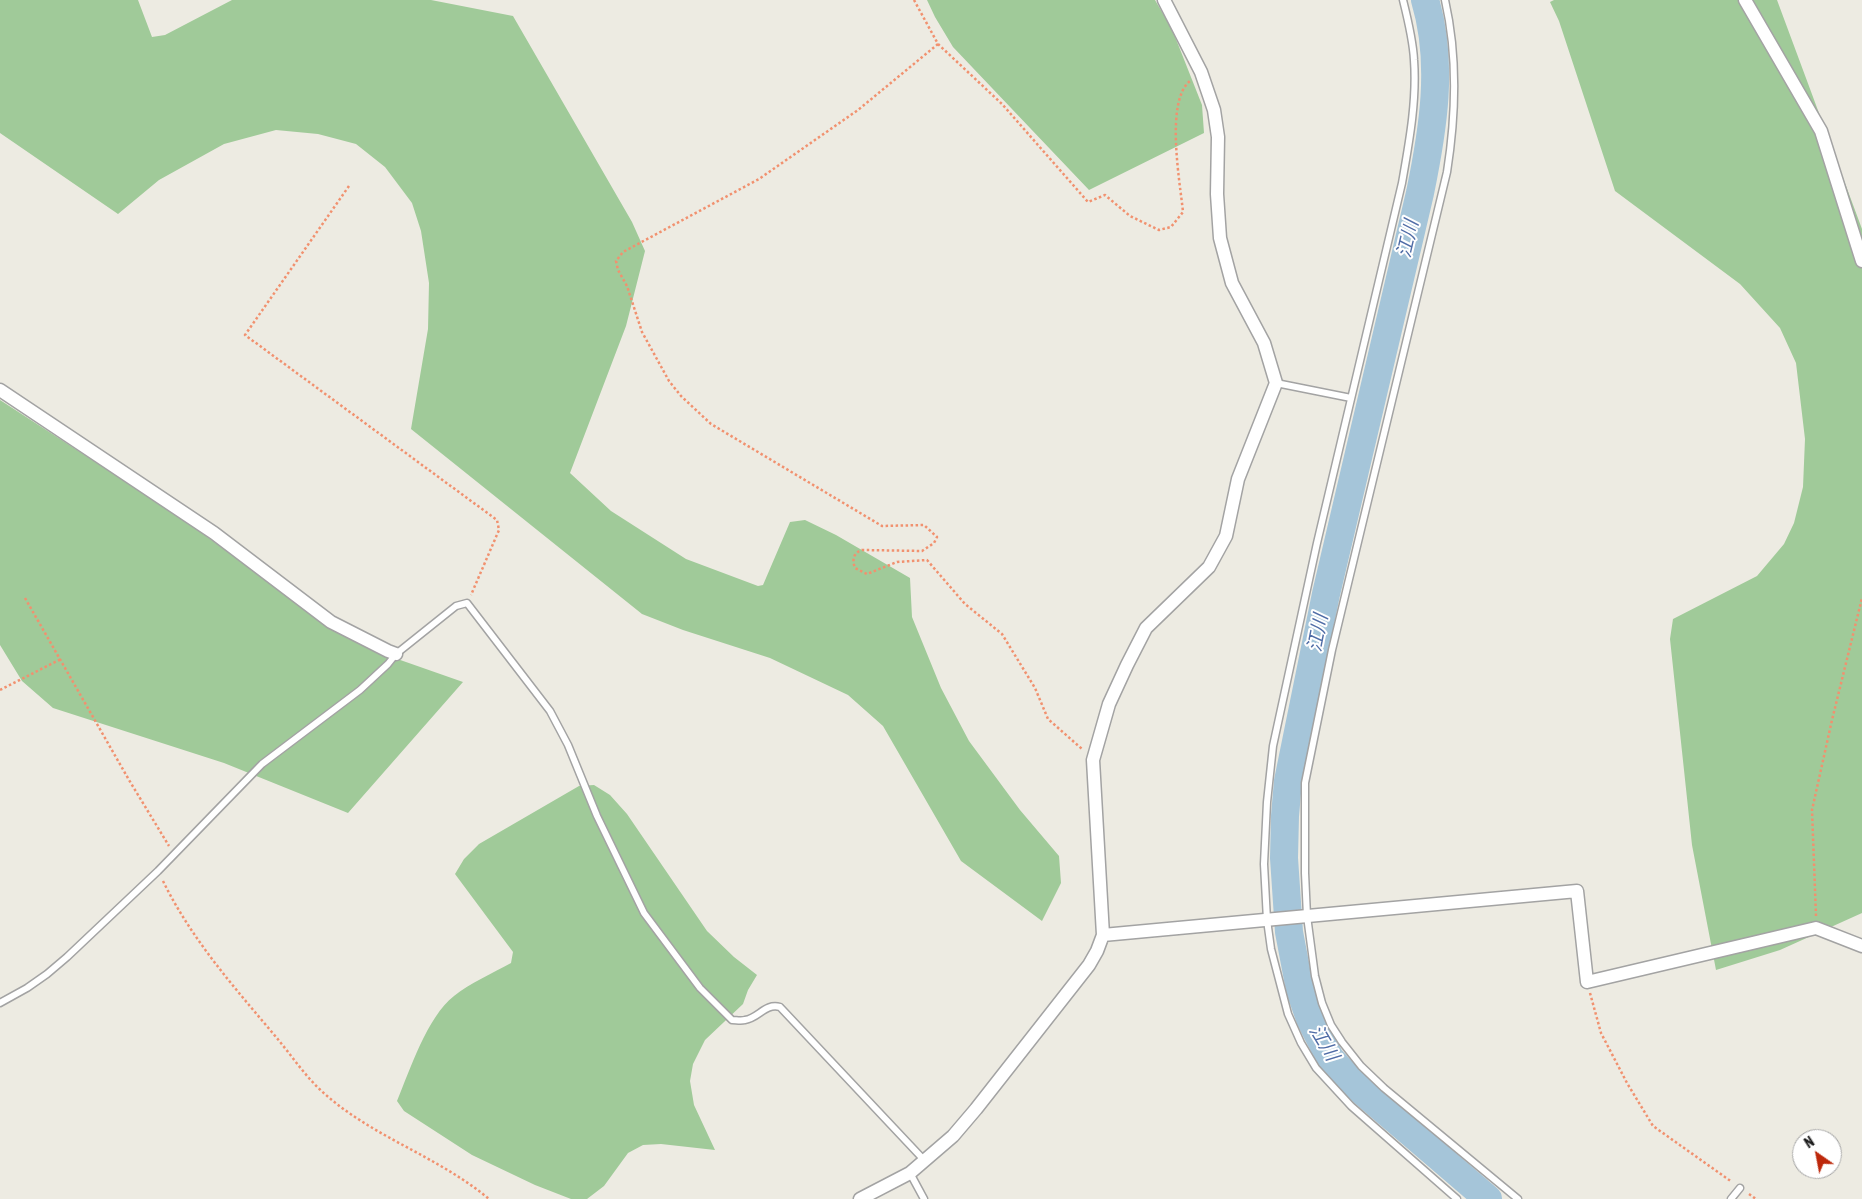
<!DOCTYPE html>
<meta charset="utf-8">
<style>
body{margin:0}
#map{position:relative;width:1862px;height:1199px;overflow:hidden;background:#edebe2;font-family:"Asap Condensed",sans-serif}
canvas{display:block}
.north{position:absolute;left:1792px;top:1129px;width:50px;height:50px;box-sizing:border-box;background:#fff;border:1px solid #a4a4a4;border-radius:50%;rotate:327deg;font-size:14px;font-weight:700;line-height:20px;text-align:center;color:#1c1c1c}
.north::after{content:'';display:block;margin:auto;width:18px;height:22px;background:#bd280b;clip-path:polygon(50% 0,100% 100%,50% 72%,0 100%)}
</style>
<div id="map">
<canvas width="1862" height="1199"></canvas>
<div class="north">N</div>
</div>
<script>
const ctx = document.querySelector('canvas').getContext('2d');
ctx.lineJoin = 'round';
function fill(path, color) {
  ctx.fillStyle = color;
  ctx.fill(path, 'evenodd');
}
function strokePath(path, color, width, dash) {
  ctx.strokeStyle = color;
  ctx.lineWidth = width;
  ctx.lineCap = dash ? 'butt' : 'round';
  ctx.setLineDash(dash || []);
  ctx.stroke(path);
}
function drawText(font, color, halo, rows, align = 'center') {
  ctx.font = font + ' "Asap Condensed","Noto Sans JP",sans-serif';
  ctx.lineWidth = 4;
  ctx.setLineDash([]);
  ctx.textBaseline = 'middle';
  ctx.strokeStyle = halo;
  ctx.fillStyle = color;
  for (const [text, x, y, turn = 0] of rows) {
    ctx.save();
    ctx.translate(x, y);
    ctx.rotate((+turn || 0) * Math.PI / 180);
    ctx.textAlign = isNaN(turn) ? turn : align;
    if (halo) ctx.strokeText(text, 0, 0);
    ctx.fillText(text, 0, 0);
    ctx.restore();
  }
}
const forest = new Path2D(`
 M0,0h138l14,37 13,-2 67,-35h199l82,16 119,206 13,29 -19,75 -56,147 41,38 75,48 72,27 5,-1 27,-63 15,-2 31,15 74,43 2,39 29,71 28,53 51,69 39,46 2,27 -19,38 -81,-60 -78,-135 -35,-31 -78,-37 -87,-28 -41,-16 -231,-185 17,-100 1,-46 -8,-52 -9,-28 -27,-36 -29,-23 -38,-10 -42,-4 -52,14 -65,36 -41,34 -118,-81z
 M927,0h228l17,29 30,76 2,28 -115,57 -136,-143 -18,-30z
 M1554,0h223l85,229v684l-82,37 -64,20 -24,-125 -22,-206 3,-20 84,-43 27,-32 10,-21 9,-36 2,-48 -9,-76 -16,-35 -40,-44 -125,-93 -56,-170 -9,-19z
 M0,400l177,115 153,111 56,29 77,27 -115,131 -124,-50 -171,-55 -31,-27 -22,-36z
 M594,785l16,10 17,19 80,117 27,26 23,18 -9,15 -5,14 -38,36 -12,24 -3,17 4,24 21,45 -54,-6 -18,1 -15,8 -24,33 -17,13h-16l-36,-14 -63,-30 -68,-44 -7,-10c13,-31 30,-84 57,-105 16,-13 39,-23 57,-33l2,-11 -58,-78 9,-15 15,-15 100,-58z`);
const river = new Path2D(`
 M1425,0c19,63 8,130 -5,193l-94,401 -38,187 -3,35 -1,42 5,74 11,58 10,29 20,39 25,27 133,114`);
const path = new Path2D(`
 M914,0l24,44 64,60 86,98 17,-7 25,21 29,14 12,-3 12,-15c-3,-30 -18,-111 7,-131
 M938,44l-80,66 -99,69 -136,73 -7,9 2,9 9,16 15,46 27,49 12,15 30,28 171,102 42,-1 13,12 -3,6 -12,8 -60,-1c-9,3 -10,10 -7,18l12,6 30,-12 30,-2 38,44 37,30 33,54 13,31 34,30
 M349,186l-104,149 252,185 2,10 -28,65
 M25,598l104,182 40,66
 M0,690l61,-31
 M163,881c29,59 71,106 113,156 16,19 31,42 50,58 49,43 113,62 163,104
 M1816,916l-4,-106 20,-90 30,-122
 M1590,993l11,40 26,50 26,43 79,56
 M1749,1194l7,5`);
const lane = new Path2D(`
 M1403,0c5,20 10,40 11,60 3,41 -5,83 -12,123l-85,360 -44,203 -6,56 -3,62 3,56 4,29 17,65 13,29 15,25 35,38 106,93
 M1445,0c13,57 11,115 2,172l-115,478 -27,133v90l2,43 8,60 7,27 9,22 11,17 19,24 23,22 134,111
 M1276,383l75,15
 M0,1003l27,-15 20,-14 20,-17 91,-86 104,-107 98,-74 28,-26 8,-10 60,-48 11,-3 83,108 18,34 29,71 47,97 56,75 32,32c4,0 9,1 13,0 14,-2 20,-17 35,-13l144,153
 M910,1173l14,26
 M1731,1199l9,-11`);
const street = new Path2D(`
 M1745,0l76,131 41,130
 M0,390l214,143 117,89 57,29 8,3
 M1103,935l474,-44 10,91 229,-54 46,18
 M860,1199l50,-26 43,-37 23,-27 113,-144 8,-14 6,-16 -10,-175 16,-56 18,-39 19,-37 63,-61 17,-31 12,-57 38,-96 -12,-40 -32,-60 -12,-45 -3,-44 1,-57 -4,-27 -13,-38 -37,-72`);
const waterNames = [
 ["江川",1408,239,-77],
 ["江川",1318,633,-79],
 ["江川",1324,1043,59]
];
fill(forest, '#a0ca99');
strokePath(river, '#a5c5d9', 28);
strokePath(lane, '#a3a3a3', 9);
strokePath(street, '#a3a3a3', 15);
strokePath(path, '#f1916f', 2.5, [2.5, 2.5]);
strokePath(lane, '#fff', 6);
strokePath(street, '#fff', 12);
drawText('italic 19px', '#4f6ca6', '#fff', waterNames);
</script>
